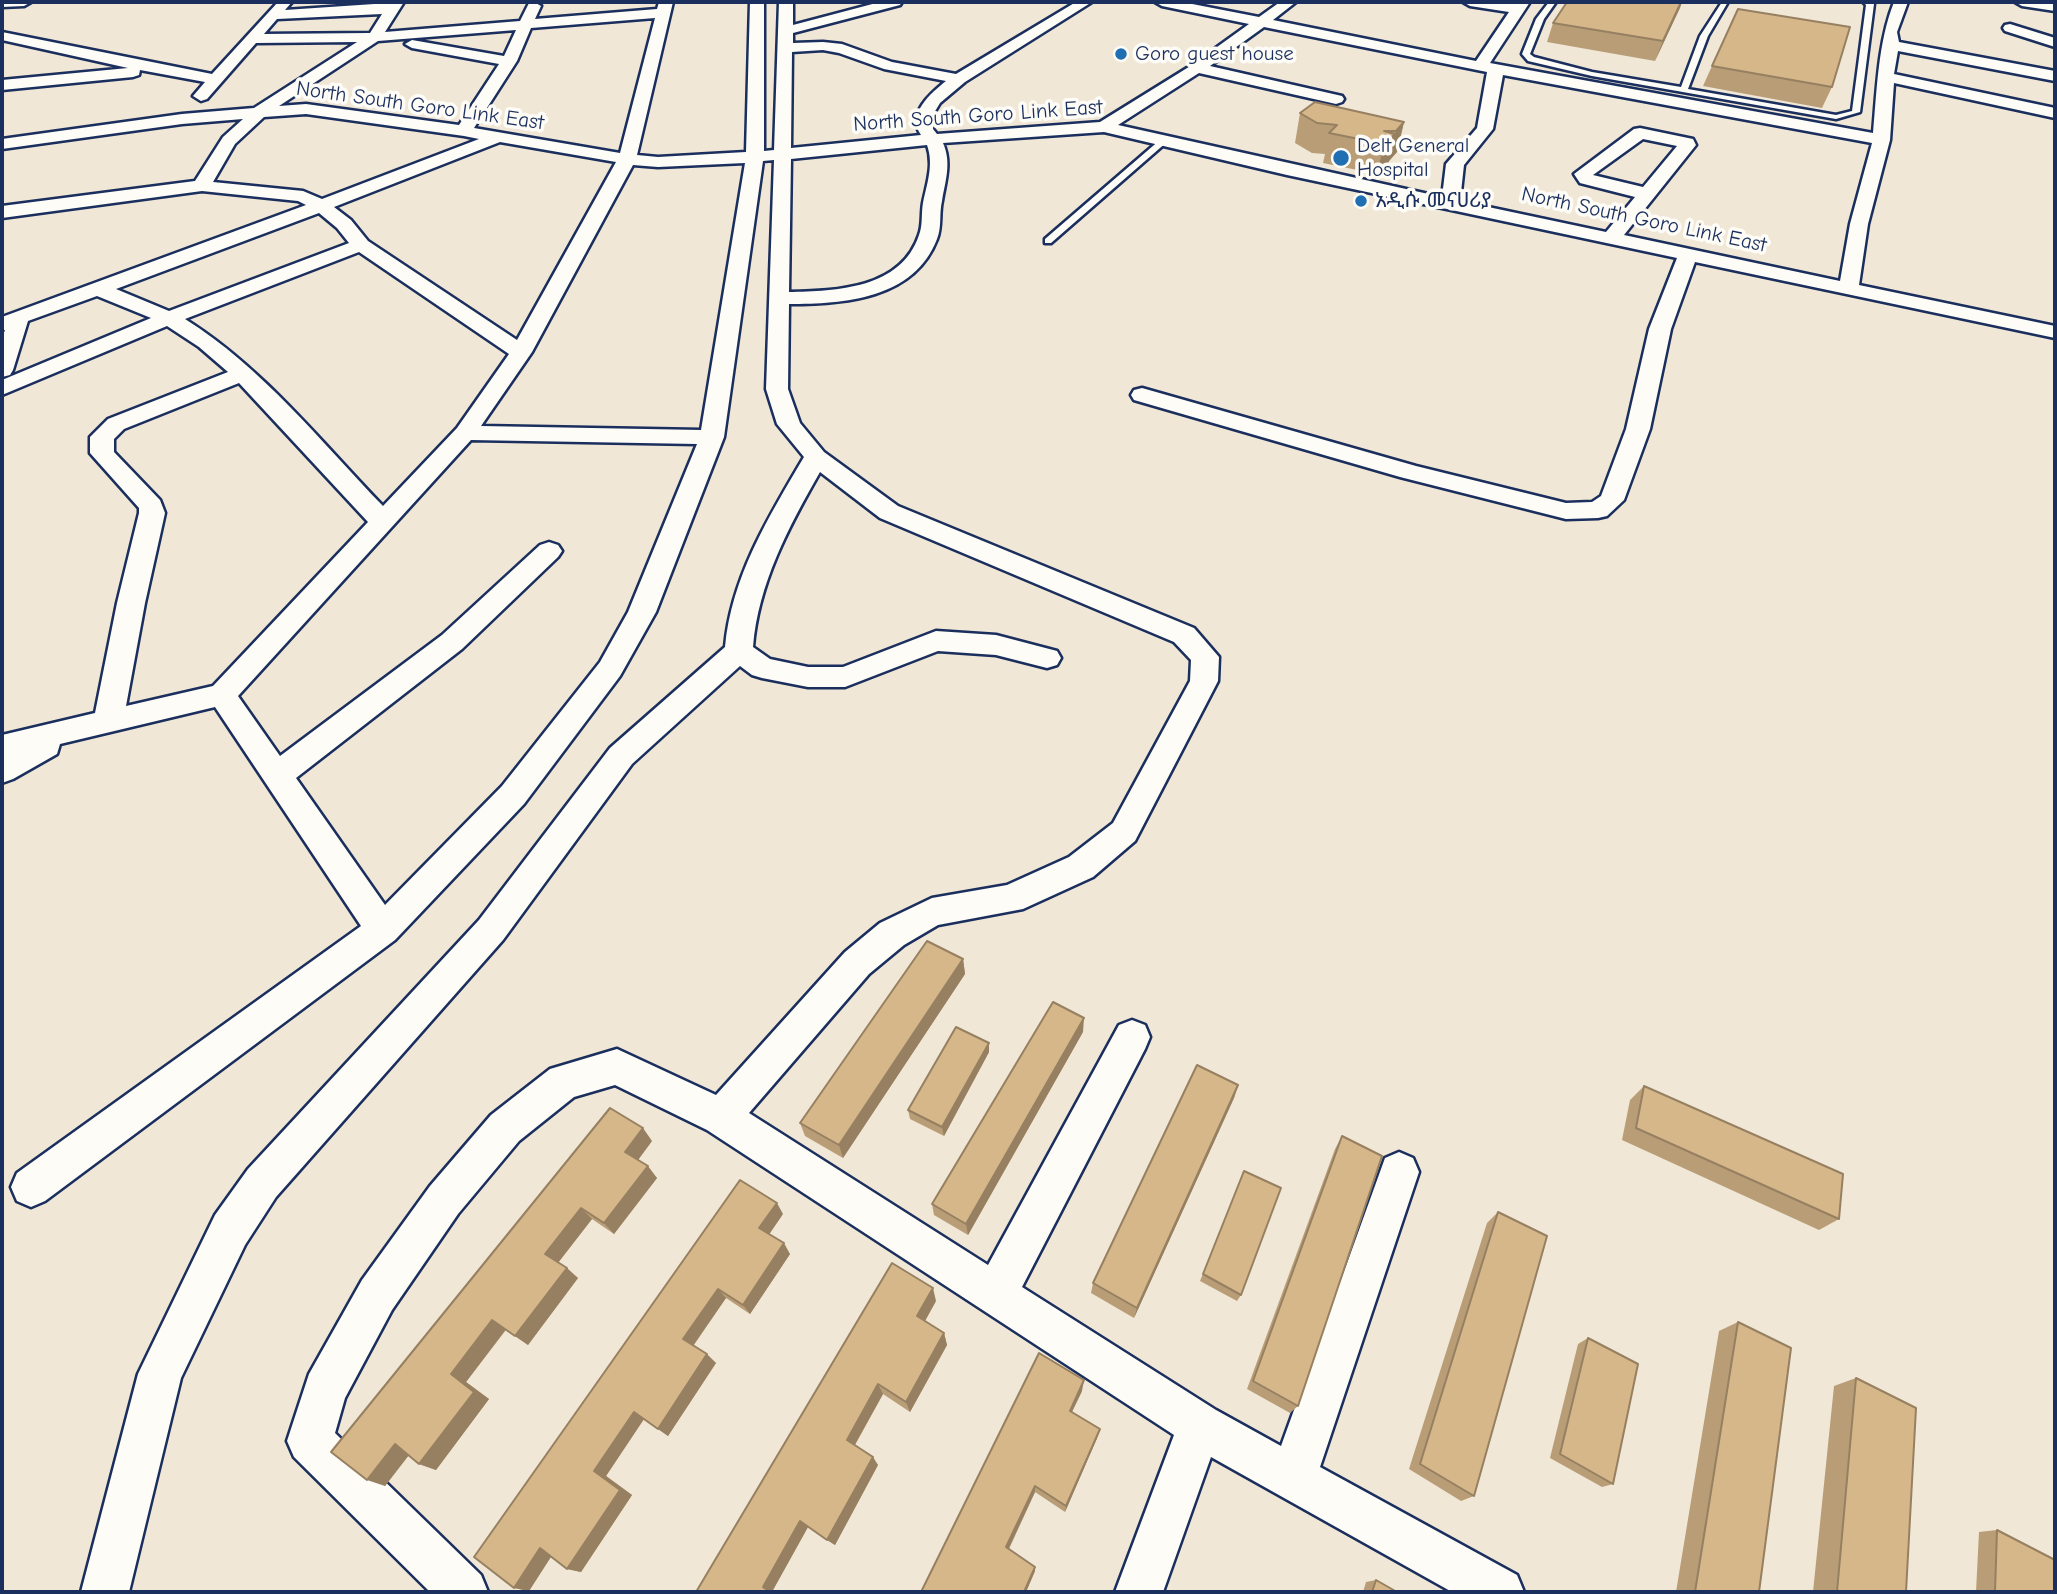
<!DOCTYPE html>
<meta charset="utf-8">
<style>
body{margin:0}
#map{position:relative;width:2057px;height:1594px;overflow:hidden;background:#f1e7d6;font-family:"Comic Neue",sans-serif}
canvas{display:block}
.frame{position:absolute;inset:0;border:4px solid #1b2f5e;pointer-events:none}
</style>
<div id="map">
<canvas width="2057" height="1594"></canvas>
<div class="frame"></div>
</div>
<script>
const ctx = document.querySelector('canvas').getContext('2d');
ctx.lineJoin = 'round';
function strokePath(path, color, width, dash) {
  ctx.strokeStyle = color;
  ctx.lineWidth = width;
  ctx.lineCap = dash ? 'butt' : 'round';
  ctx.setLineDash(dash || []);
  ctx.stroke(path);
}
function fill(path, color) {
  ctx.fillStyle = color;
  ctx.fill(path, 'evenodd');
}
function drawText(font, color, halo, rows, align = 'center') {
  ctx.font = font + ' "Comic Neue","Noto Sans Ethiopic",sans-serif';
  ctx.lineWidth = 7;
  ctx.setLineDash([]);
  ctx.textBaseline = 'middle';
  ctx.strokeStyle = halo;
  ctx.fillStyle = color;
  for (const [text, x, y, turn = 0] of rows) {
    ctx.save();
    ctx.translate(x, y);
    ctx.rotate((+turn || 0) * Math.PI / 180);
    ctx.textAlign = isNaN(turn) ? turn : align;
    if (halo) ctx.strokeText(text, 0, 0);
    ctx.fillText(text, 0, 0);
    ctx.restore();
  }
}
const service = new Path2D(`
 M1549,2h7l-12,17 -14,35 4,3 58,15 89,15 19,-51 22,-34h6l-20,34 -20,53 148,26 16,-4 14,-106 -3,-3h8l3,2 -14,108 -24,7 -244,-43 -64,-15 -6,-7 14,-35z
 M1161,139l7,2 -117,102h-6v-4z`);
const minor = new Path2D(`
 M2,2h29l-7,4 -22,1z
 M278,2h14l-7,8 119,-8 -19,30 135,-11 9,-18 5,-1 7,4 -6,13 122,-10 2,-7h14l-36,153 21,2 88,-5 4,-150h14v149l10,-1 5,-148h14v23l87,-23h22l-2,3 -107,28v10l30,-1 19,2 50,18 64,12 120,-72h16l-127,80 -25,21 -6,10 -1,16 4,5 163,-12 92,-57 57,-41 -87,-18 -7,-4h27l77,15 21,-15h16l-23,18 203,41 33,-49 -39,-6 -7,-4 51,2 2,-2h14l-40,61 383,70c4,-44 5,-90 21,-131h14l-11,30 2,10 156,29v10l-157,-30 -4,23 161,34v10l-161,-35 -4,57 -22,84 -9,61 196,41v12l-360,-76 -24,67 -21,100 -26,71 -17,16 -9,2 -32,1 -166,-42 -266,-77 -3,-5 3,-5 8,-2 274,78 150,37 26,-1 9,-6 25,-67 23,-100 28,-71 -390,-83 -183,-43 -161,11c9,20 2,39 -1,58 -3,13 0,26 -5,38 -23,60 -93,65 -148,65l-1,85 12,34 24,29 74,54 296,122 25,29 -1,24 -83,160 -42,36 -70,32 -85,16 -34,20 -35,29 -120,139 239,152 131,-240 13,-5 13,5 5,12 -5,12 -123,238 194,123 65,36 104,-288 14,-6 14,6 6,14 -99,295 197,108 7,17h-72l-241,-135 -48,135h-48l59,-157 -467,-305 -92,-45 -41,12 -55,44 -61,73 -66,96 -47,88 -10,35 146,142 7,17h-58l-136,-135 -7,-16 22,-67 53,-94 68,-94 61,-71 59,-46 67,-20 99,46 129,-143 35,-29 52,-25 75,-13 62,-28 44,-34 77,-142 1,-21 -17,-18 -294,-124 -60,-46c-31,54 -62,112 -67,175l17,12 38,8h35l93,-36 60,4 61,16 4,7 -4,7 -10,3 -51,-13 -58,-4 -93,36h-37l-46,-9 -10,-3 -12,-9 -108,98 -129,176 -227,257 -31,48 -64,133 -52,214h-48l57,-218 77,-159 33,-46 231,-249 131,-172 115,-101c6,-69 44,-131 79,-190l-27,-33 -11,-35 8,-229 -11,1 -39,276 -68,175 -36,64 -96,128 -129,136 -350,261 -14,6 -14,-6 -6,-14 6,-14 344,-247 -146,-219 -155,37 -3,10 -44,25 -11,4v-48l93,-22 22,-110 22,-90v-5l-49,-55v-16l18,-18 120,-47 -29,-25 -32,-21 -165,69v-15l149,-62 -54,-22 -69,25 -15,49 -3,5 -8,2v-39l3,-8h-3v-13l304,-112 -8,-4 -96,-10 -200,27v-12l193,-25 28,-44 20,-18 -61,5 -180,25v-10l180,-25 72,-6 103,-66 -101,1 -49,56 -6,2 -8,-5 12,-14 -65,-12 -1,5 -6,2 -131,13v-10l126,-12 -126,-28v-8l210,42zM382,14l-12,19 -106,1 13,-15zM655,18l-35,135 -146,-25 43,-67 14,-33zM1264,27l223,45 -10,56 -31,36 -4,33 -324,-72 81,-52 137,31 6,-2 2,-3 -2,-3 -132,-30zM516,30l-12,26 -92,-16 -7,4 7,4 87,16 -40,61 -153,-21 -27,2 99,-65zM823,50l16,3 45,16 62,12c-15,12 -40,33 -25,54l-130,13 1,-96zM1503,75l369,68 -22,81 -10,57 -216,-46 72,-90 -3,-6 -53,-11 -6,1 -60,45 6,9 55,14 -29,35 -146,-31 4,-36 29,-36zM306,114l158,22 15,3 -157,60 -19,-8 -90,-9 22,-38 29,-27zM1643,139l34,7 -34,41 -50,-12zM500,142l116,20 -99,178 -149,-99 -17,-21 -17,-13zM927,145c7,20 0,38 -4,58 -2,11 0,22 -4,32 -18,54 -83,56 -130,57l2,-133zM745,163l-44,267 -220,-4 51,-74 101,-187 25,2zM319,213l18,15 12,15 -180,68 -53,-22zM359,252l150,102 -52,74 -74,78c-62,-64 -121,-139 -198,-187zM239,383l129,139 -155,164 -87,20 19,-103 20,-90 -5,-13 -46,-48v-13l10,-10zM471,440l226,4 -69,168 -28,50 -98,124 -117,119 -89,-127 166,-129 96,-92 4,-6 -4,-6 -9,-3 -9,3 -98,90 -162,121 -42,-60z
 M2015,2l40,1v8l-33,-5z
 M2010,24l45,14v9l-50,-16 -2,-3 2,-3z`);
const wall = new Path2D(`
 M1567,2h115l-27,59 -108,-19 6,-19z
 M1712,66l120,21 -10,21 -119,-22z
 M1300,113l104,9 -7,30 -8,9 -1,3 -11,10 -54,-11 2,-9 -13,-1 -17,-10z
 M963,959l2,15 -122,184 -38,-22 -5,-13z
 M1083,1032l-115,203 -34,-20 -2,-11z
 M989,1043v9l-45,84 -34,-17 -2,-9z
 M1238,1085l-4,13 -100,220 -43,-25 2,-10z
 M1644,1086l195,133 -20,11 -197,-90 8,-40z
 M1342,1136l-44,270 -8,7 -43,-24 88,-240z
 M652,1141l-14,19 19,18 -43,56 -22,-15 -34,44 20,15 -50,67 -22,-15 -40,52 23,17 -53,71 -17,-6 -10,-9 -24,31 -54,-34z
 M1244,1171l-3,124 -4,6 -37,-20z
 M1498,1212l-24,284 -13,5 -52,-32 78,-246z
 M783,1214l-14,20 21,20 -40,60 -24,-16 -32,47 22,18 -48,73 -24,-17 -38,57 26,19 -51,77 -14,-3 -16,-12 -22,34 -15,-3 -40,-31z
 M936,1301l-11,20 19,12 3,12 -37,67 -27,-18 -28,51 23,20 -43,80 -27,-18 -35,63 -77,2z
 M1738,1322l21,270h-83l43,-261z
 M1588,1338l25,146 -11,3 -52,-29 28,-114z
 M1856,1378l50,214h-93l21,-206z
 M1082,1391l-10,21 25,26 -32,74 -30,-20 -26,57 26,18v4l-9,21h-105z
 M1997,1530l58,62h-79l3,-60z
 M1376,1580l21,12h-34l3,-10z`);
const shadedWall = new Path2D(`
 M1681,2h1l-2,6 -25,53 8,-20z
 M1404,122l-7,30 -8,9 -1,3 -11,10 7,-30 11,-9 1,-4z
 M963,959l2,15 -122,184 -4,-13z
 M1084,1018l-1,14 -115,203 -2,-11z
 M989,1043v9l-45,84 -2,-9z
 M1238,1085l-4,13 -100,220 3,-10z
 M643,1128l9,13 -17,23 -10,-12z
 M648,1166l9,12 -43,56 -10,-11z
 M777,1203l6,11 -17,25 -7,-11z
 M581,1208l11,11 -35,45 -12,-10z
 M784,1243l6,11 -40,60 -7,-9z
 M567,1268l11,10 -50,67 -13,-9z
 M933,1288l3,13 -15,27 -4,-12z
 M718,1289l8,9 -34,49 -9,-8z
 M492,1320l14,9 -40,53 23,17 -53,71 -17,-6 32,-90z
 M944,1333l3,12 -37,67 -4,-10z
 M707,1354l9,9 -48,73 -10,-7z
 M1084,1380l-2,11 -14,29 2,-9z
 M878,1384l5,10 -30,54 -6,-8z
 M634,1412l10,7 -38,57 26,19 -51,77 -14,-3 27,-98z
 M1100,1429l-3,9 -32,74 1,-6z
 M395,1444l17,7 -27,35 -18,-6z
 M873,1457l5,8 -43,80 -8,-5z
 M1035,1486v6l-28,60 -1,-5z
 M800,1521l8,6 -35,63 3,2h-6l-7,-5z
 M540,1548l14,4 -25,39 -15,-3z
 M1035,1567v4l-9,21h-2z`);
const building = new Path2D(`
 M1567,2h114l-18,39 -110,-18z
 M1738,9l112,18 -18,60 -120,-21z
 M1315,102l89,20 -8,9h-12l11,3 -11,10 -55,-11 8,-8 -20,-2 -17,-10z
 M927,941l36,18 -124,186 -39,-22z
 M1053,1002l31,16 -118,206 -34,-20z
 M956,1027l33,16 -47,84 -34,-17z
 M1197,1065l41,20 -101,223 -44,-25z
 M1644,1086l199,88 -4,45 -203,-91z
 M610,1108l33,20 -18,24 23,14 -44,57 -23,-15 -36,46 22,14 -52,68 -23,-16 -41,54 23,18 -55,72 -24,-20 -28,36 -36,-28z
 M1342,1136l40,20 -84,250 -45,-25z
 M1244,1171l37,17 -40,107 -38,-21z
 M740,1180l37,23 -18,25 25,15 -41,62 -25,-16 -35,50 24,15 -49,75 -24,-17 -40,59 26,19 -53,79 -27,-21 -26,40 -40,-31z
 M1498,1212l49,24 -73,260 -54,-32z
 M892,1263l41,25 -16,28 27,17 -38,69 -28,-18 -31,56 26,17 -46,83 -27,-19 -37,66 7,5h-74z
 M1738,1322l53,26 -32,244h-64z
 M1588,1338l50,26 -25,120 -53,-30z
 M1039,1353l45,27 -14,31 30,18 -34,77 -31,-20 -29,61 29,20 -11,25h-103z
 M1856,1378l60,30 -10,184h-69z
 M1997,1530l58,30v32h-60z
 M1376,1580l21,12h-25z`);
const markers = [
 [1121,54,7,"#1f6fb2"],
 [1341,158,9,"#1f6fb2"],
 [1361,201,7,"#1f6fb2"]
];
const farPoinames = [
 ["Goro guest house",1135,54],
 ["Delt General",1357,146],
 ["Hospital",1357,170],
 ["አዲሱ መናሀሪያ",1375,201]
];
const farStreetnames = [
 ["North South Goro Link East",420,106,8],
 ["North South Goro Link East",978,116,-4],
 ["North South Goro Link East",1644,220,12]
];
strokePath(service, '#1b2f5e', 5);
strokePath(minor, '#1b2f5e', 5);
fill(service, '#fdfcf7');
fill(minor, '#fdfcf7');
fill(wall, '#b89d77');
fill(shadedWall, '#968061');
fill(building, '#d6b78a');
strokePath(building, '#968061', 2);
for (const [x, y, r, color] of markers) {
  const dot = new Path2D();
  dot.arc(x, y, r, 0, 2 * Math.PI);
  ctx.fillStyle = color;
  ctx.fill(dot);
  strokePath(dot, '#fdfcf7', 2.5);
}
drawText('21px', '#1b2f5e', '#fdfcf7', farPoinames, 'left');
drawText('21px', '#1b2f5e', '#fdfcf7', farStreetnames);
</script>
